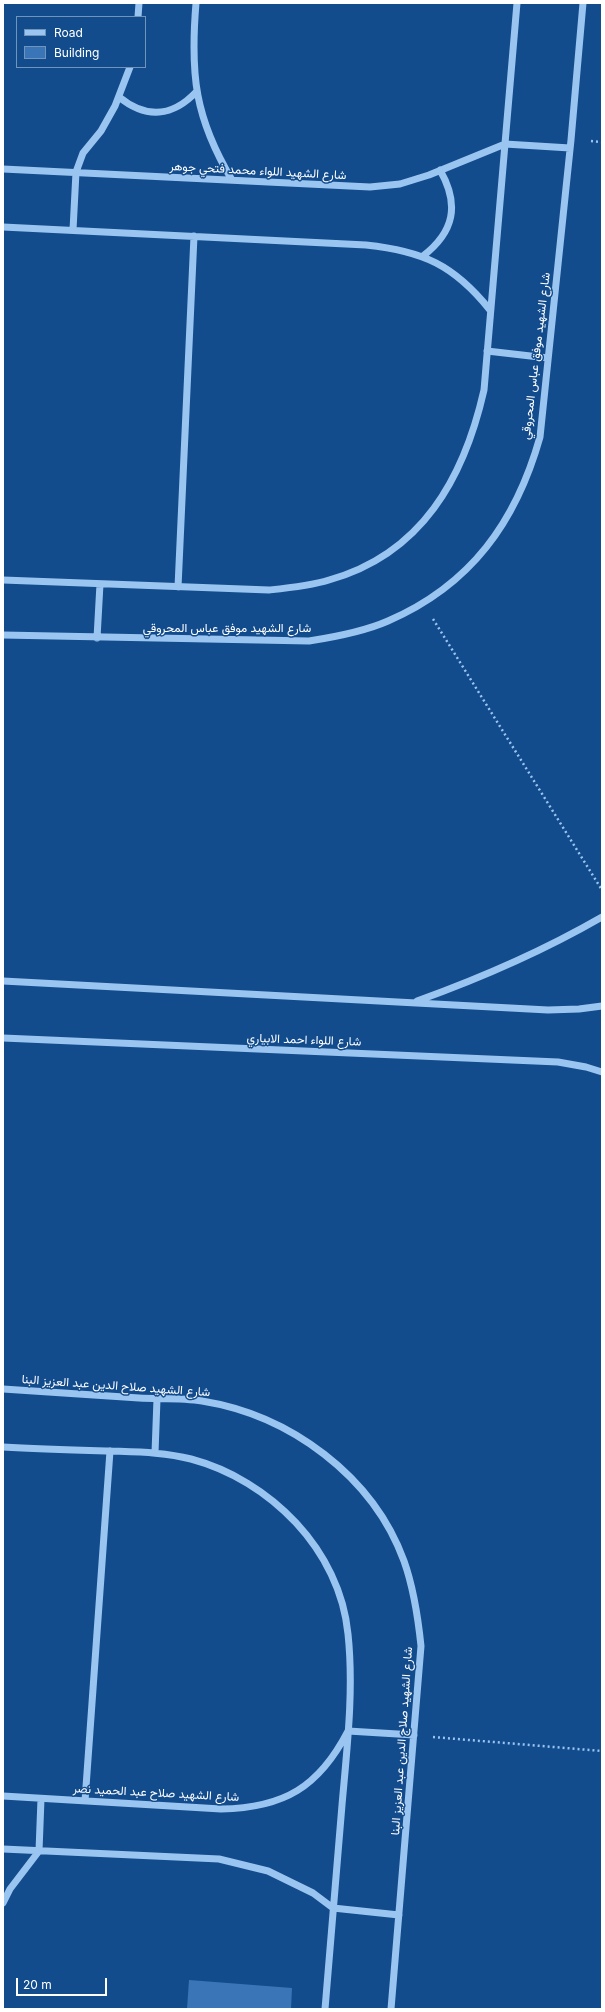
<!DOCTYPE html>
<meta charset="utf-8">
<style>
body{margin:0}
#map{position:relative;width:605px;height:2012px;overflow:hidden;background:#124c8d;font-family:Inter,sans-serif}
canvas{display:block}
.frame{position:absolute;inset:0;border:4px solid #fff;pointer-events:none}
.legend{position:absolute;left:16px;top:16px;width:130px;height:52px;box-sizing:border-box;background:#124c8d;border:1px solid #7194bb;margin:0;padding:5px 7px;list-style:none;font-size:12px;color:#fff}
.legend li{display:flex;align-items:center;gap:8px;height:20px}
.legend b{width:20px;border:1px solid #7194bb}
.scale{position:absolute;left:16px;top:1978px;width:91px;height:18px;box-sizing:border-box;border:2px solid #fff;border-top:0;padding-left:5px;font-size:12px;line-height:14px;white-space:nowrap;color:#fff;-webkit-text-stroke:3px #124c8d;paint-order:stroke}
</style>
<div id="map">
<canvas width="605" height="2012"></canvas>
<div class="frame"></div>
<ul class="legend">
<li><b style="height:5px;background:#9bc5f1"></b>Road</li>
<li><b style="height:11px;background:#3a76b7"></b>Building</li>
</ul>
<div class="scale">20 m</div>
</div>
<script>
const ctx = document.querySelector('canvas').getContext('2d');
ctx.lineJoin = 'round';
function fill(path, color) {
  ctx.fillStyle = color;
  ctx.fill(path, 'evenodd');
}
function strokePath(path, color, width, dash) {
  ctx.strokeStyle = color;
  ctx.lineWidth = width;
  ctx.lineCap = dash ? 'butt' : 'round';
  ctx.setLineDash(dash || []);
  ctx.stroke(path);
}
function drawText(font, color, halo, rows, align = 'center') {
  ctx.font = font + ' Inter,Vazirmatn,sans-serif';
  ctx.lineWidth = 3;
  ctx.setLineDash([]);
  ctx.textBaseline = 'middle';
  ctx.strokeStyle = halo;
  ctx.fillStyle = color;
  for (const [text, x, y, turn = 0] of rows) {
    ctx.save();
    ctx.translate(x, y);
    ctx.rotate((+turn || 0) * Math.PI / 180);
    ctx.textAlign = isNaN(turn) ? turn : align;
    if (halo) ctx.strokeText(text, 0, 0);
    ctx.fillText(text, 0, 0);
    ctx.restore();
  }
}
const building = new Path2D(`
 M189,1980l103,8 -1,21h-104z`);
const path = new Path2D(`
 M591,141l11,1
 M433,619l169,271
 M433,1737l169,14`);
const minor = new Path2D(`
 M196,3c-6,72 -1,115 36,177
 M138,17l1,-14
 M119,97c27,22 54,20 78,-6
 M3,169l367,18 30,-3 29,-9 76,-31 65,4
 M3,227l363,18c57,6 88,20 124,65
 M73,230l3,-58 7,-19 18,-22 14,-25 15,-39
 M423,256c31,-24 37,-51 17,-86
 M487,351l61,7
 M3,580l266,10c20,-2 41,-4 60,-10 93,-26 135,-102 155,-190l33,-387
 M178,587l16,-351
 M3,635l306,6c26,-4 54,-9 79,-20 83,-36 128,-99 152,-184l31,-297 12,-137
 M97,638l3,-54
 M3,981l545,29 31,-1 23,-3
 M417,1001c64,-23 126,-50 185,-84
 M3,1038l555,24 28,5 16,5
 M3,1389c45,3 91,6 136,9 21,1 43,0 63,3 88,14 171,75 202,160 10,28 14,56 17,85l-30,363
 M3,1447c35,2 71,3 106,4 27,1 55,1 82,8 79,21 149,91 157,175 6,56 -1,114 -6,171 -6,68 -11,136 -17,204
 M155,1453l2,-54
 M3,1796l218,13c63,-1 98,-22 127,-78l66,4
 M85,1801l25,-350
 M3,1849l216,10 49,12 45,22 20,15 66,7
 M3,1903l7,-14 29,-38 2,-52`);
const streetNames = [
 ["شارع الشهيد اللواء محمد فتحي جوهر",258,171,3],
 ["شارع الشهيد موفق عباس المحروقي",536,356,-83],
 ["شارع الشهيد موفق عباس المحروقي",227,628],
 ["شارع اللواء احمد الابياري",304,1040,2],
 ["شارع الشهيد صلاح الدين عبد العزيز البنا",116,1386,4],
 ["شارع الشهيد صلاح الدين عبد العزيز البنا",402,1741,-86],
 ["شارع الشهيد صلاح عبد الحميد نصر",156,1793,3]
];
fill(building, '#3a76b7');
strokePath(path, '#9bc5f1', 2.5, [2, 3]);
strokePath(minor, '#9bc5f1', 7);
drawText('12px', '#fff', '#124c8d', streetNames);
</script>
